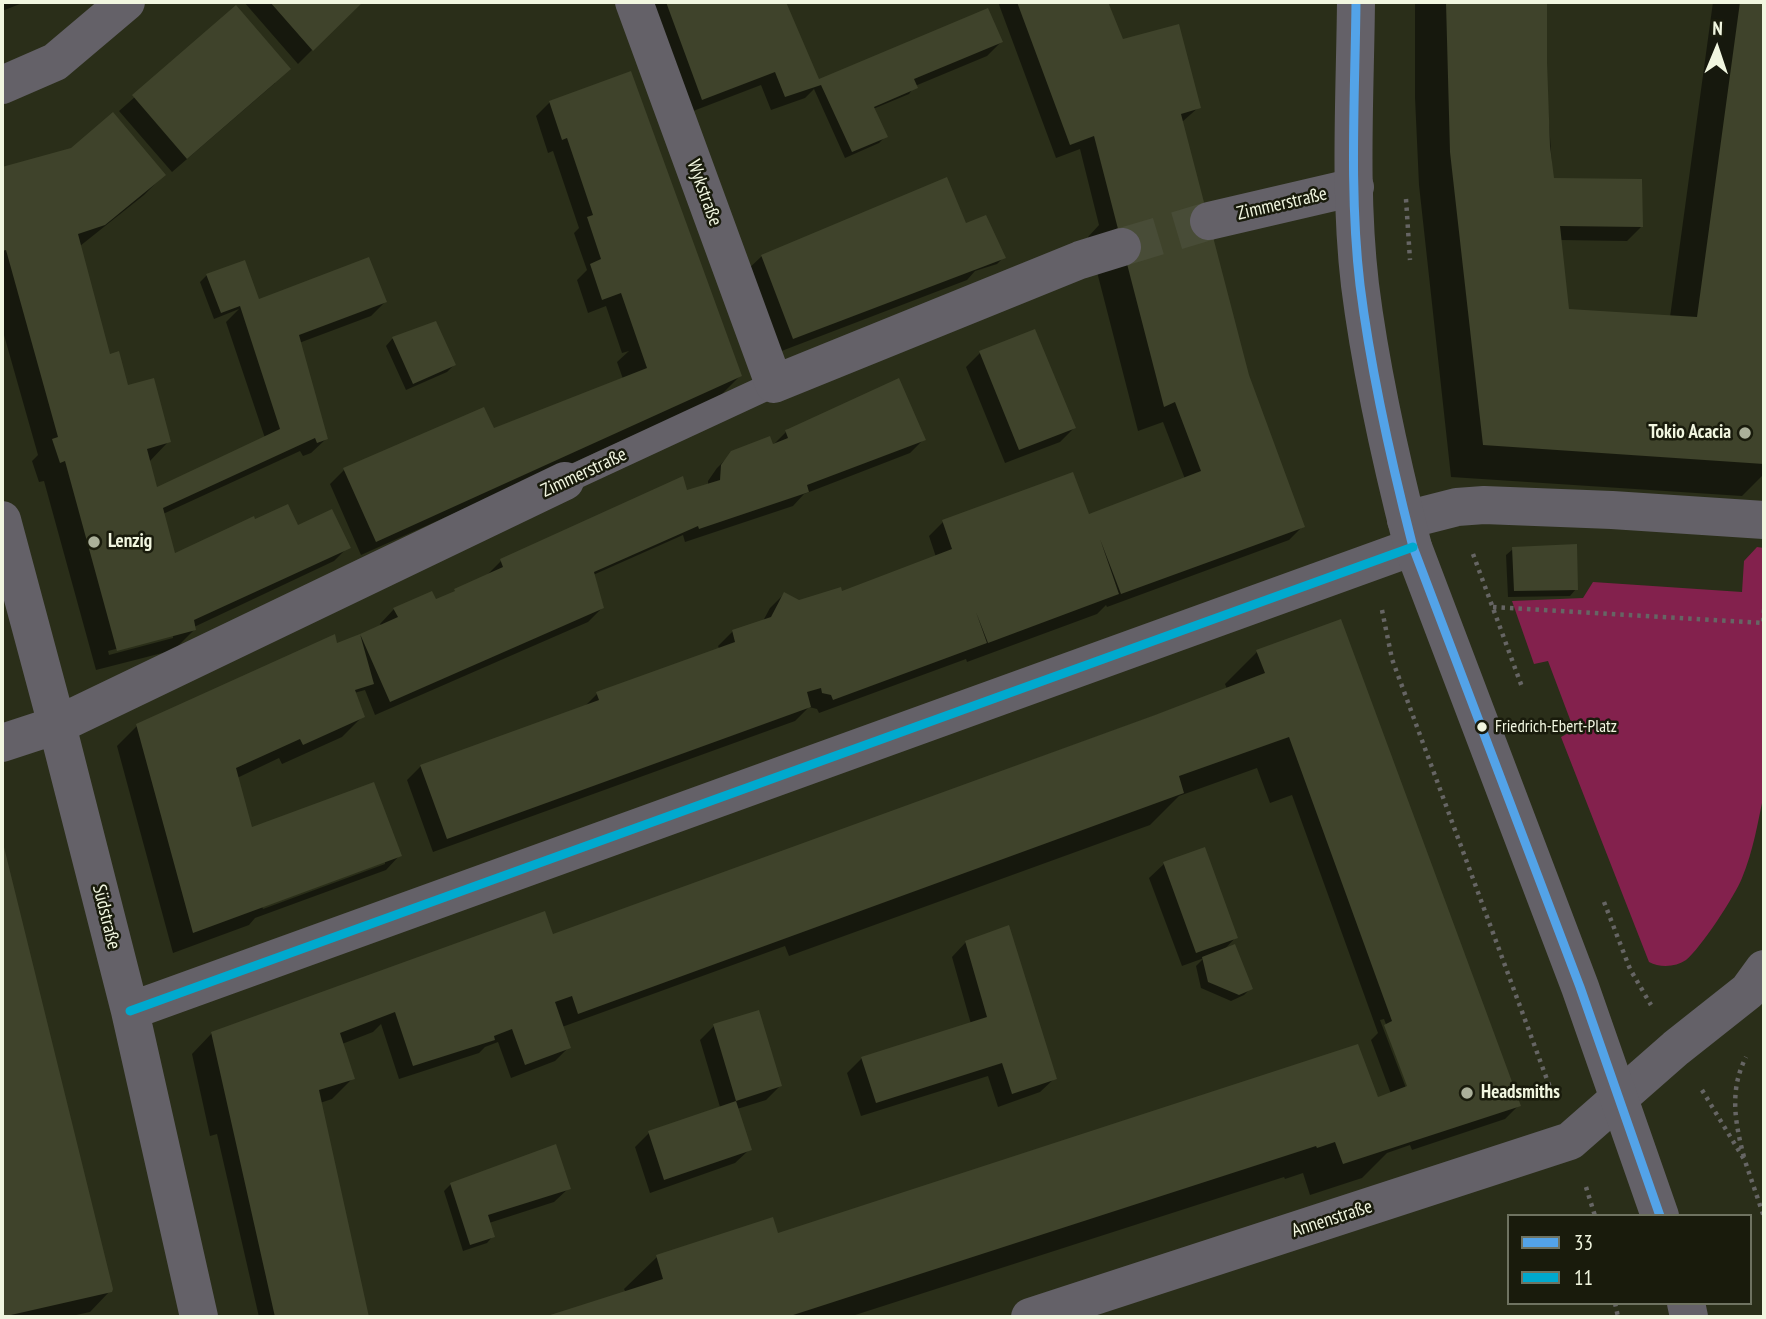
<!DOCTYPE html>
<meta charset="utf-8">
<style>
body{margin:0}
#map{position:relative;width:1766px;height:1319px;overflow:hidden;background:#2a2e19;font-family:"PT Sans Narrow",sans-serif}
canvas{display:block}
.frame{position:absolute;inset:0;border:4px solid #f1f6e0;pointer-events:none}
.legend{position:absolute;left:1507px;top:1214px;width:245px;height:91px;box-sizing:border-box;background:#191b0c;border:2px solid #6f7361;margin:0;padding:9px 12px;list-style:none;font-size:21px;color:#f1f6e0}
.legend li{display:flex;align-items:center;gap:14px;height:35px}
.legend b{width:35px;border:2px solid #6f7361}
.north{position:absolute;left:1682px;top:14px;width:70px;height:70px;-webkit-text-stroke:5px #191b0c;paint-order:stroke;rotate:2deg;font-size:19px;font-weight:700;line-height:28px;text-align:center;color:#f1f6e0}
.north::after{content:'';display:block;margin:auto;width:24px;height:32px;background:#f1f6e0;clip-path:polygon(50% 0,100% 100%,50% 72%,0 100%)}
</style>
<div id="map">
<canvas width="1766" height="1319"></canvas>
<div class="frame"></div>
<ul class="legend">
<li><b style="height:9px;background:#53a3e8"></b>33</li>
<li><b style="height:9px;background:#00a9ce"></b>11</li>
</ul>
<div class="north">N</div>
</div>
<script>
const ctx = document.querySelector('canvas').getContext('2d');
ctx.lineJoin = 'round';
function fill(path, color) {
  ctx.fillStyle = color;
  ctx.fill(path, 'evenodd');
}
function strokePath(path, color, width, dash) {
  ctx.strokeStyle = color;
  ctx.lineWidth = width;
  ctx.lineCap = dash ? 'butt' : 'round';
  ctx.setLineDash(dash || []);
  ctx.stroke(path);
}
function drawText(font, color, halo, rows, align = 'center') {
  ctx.font = font + ' "PT Sans Narrow",sans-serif';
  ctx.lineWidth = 5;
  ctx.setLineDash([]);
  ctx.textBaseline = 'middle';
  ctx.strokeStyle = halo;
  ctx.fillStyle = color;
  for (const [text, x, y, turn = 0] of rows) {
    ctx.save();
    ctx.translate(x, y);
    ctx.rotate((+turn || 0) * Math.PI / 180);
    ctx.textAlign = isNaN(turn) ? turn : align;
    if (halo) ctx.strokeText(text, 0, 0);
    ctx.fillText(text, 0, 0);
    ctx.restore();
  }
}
const green = new Path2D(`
 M1757,547l7,1v245c-6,29 -11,59 -22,85 -7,18 -42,71 -56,82 -10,7 -26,8 -37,2l-88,-225 13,-7 -26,-69 -14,3 -22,-63 71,-3 10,-16 149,10 2,-31z`);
const shadow = new Path2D(`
 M2,2h23l-23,9z
 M244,2h116l-62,62z
 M647,2h138l33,79 169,-71 14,32 -14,14 -72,30 -6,8 -36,15 13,27 -7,7 -34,15 -31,-69 -9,9 -34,12 -10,-25 -73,28z
 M998,2h109l14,39 78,66 -17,15 65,253 56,151 -14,14 -182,67 -1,-2 -9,9 -130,48 -1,-3 -147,54 -2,-4 -8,-2 -14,14 -362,131 -26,-72 14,-14 163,-59 13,-13 123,-44 -2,-4 15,-15 30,-10 7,-13 14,-14 15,8 42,-9 95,-36 -7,-21 14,-14 146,-5 96,-38 -22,-57 -25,9 -50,-194 11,-12 -19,-76 -24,9z
 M1415,2h130v60l8,120 88,45 -14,14 -68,-1 8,73 103,4 43,-315h51v472l-22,22 -291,-19 -32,-292 -4,-87z
 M236,8l39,75 -103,89 -53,-61z
 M550,102l190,274 -20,20 -224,102 -1,-3 -134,60 -31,-71 14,-14 149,-38 130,-53 -6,-17 12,-11 -7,2 -16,-47 -18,7 -11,-33 10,-10 -13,-37 5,-5 -26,-77 -5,2 -12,-37z
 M72,149l92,26 -20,20 -64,51 29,111 18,30 42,54 -20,21 7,27 109,-51 -39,-116 13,-13 -25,10 -14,-37 7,-7 45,29 133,-2 -14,14 -72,27 27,96 -15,14 -8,3 -3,-5 -137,63 11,42 81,-34 42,5 51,20 -14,14 -140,66 1,2 -21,21 -78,20 -52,-189 -5,1 -7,-21 6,-6 -36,-127v-160zM173,634v4l-64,17 -1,-4z
 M965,226l39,31 -7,7 -22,7 -8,9 -188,72 -32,-82 15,-14z
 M435,324l19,41 -7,7 -41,18 -20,-44 6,-7z
 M980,353l94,75 -14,14 -55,21 -39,-96z
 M786,432l138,7 -14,14 -106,41 -11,12 -108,36 -2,-7 -90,40 9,33 -14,14 -213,93 -10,-25 -11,3 9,23 -21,21 -60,27 -3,-6 -42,20 8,53 155,24 -14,15 -131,48 -6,7 -76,28 -56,-207 20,-20 224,-90 21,-9 -2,-3 14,-15 41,-7 52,-27 14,-14 207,-75v-5l9,-13 15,-15 40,-7zM385,860v4l-122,45 -1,-3z
 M1513,549l63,40 -6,7 -62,1 -2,-42z
 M1257,652l262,453 -14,14 -93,31 -2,-5 -23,8 -25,25 -52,17 -7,-22 -18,6 -1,-2 -435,140h-301l78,-24 -2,-4 33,-32 120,-22 600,-135 14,-6 -20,-54 7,-7 -86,-238 -22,8 -13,-35 -78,28 -29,29 -361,131 -4,-10 -223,81 7,20 -14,14 -44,17 -13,-36 -13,5 -6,6 -80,26 -18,-55 -8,8 -31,12 11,34 -21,21 -12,4 47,214h-108l-42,-183 -7,2 -18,-82 20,-21 340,-97 675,-247 -2,-5zM1384,1019l26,69h-4l-26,-68z
 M2,842l108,449 -20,21 -23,5h-65z
 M1204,849l32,88 -13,14 28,37 -7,7 -13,6 -30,-13 -5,-22 8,-8 -22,8 -33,-88 15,-14z
 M966,942l89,136 -15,14 -42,15 -10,-31 -127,40 -14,-43 15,-15 109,-34 -19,-67z
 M714,1026l66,60 -14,14 -29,9 13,40 -15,14 -85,30 -15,-46 14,-14 71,-26 -20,-67z
 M451,1184l118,4 -15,14 -65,21 4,13 -6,7 -24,8 -19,-60z`);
const building = new Path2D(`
 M270,2h93l-50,49z
 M666,2h120l33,77 169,-71 15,34 -89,37 4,9 -44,19 14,30 -36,15 -31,-67 -36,12 -10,-25 -73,28z
 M1017,2h91l15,37 56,-15 22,84 -20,6 68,261 56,152 -184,67 -21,-55 19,55 -131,49 -12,-31 11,31 -154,57 -2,-5 -9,-2 -1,-5 -14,4 4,15 -364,132 -27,-74 179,-65 -3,-8 139,-50 -3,-12 39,-13 13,-25 15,8 42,-13 1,4 110,-42 -10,-29 131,-48 16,42 112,-43 -26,-69 -11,5 -70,-271 -24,9z
 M1446,2h101v60l3,84 4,32 88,1 1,48 -83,-1 9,83 128,8 43,-315h24v462l-281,-19 -33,-293z
 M236,5l55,64 -104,90 -55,-64z
 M631,71l111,305 -366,166 -33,-74 141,-61 10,21 153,-60 -26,-75 -19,7 -12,-36 11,-5 -14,-42 6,-2 -26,-77 -5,2 -13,-39z
 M113,112l53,63 -61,50 -27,9 32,120 9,-3 9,34 26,-7 17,64 -24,7 10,38 123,-58 -40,-123 -19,7 -15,-39 39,-14 14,39 110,-42 18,45 -88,33 29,104 -11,4 -2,-5 -152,70 12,45 79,-37 1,3 33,-15 10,21 34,-16 19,39 -157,72 2,10 -79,21 -52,-190 -5,2 -8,-24 6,-2 -52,-187 -4,1v-84l69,-19z
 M947,177l19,46 20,-8 20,43 -213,81 -32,-84z
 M436,321l20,44 -43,19 -21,-47z
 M1035,329l41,99 -57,22 -40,-99z
 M899,378l27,62 -119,45 2,7 -110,37 -1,-3 -104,46 10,36 -214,94 -30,-68 14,50 -19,6 10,27 -62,28 -3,-6 -64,29 16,59 122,-45 28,74 -209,77 -57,-209 199,-90 2,9 23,-9 38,-17 -5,-9 39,-17 4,8 19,-8 -1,-2 49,-22 -3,-8 183,-83 4,14 33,-10 1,-15 10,-14 39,-15 3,8 15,-6 -3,-8 3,-1z
 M1577,544l1,46 -64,1 -2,-44z
 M1341,619l180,487 -178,58 -8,-22 -18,6 -1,-2 -529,171h-243l119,-38 -7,-24 117,-38 5,16 580,-189 20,53 29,-11 -23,-61 8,-4 -103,-284 -110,39 5,17 -606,221 -6,-18 -17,6 16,46 -46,17 -13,-36 -18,7 1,4 -82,26 -18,-54 -55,21 15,46 -36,11 50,227h-94l-64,-285 334,-121 8,23 602,-219 110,-42 -9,-23z
 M2,839l111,450 -1,3 -110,25z
 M1205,847l33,91 -42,15 -33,-91z
 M1009,925l48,154 -45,15 -10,-31 -126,40 -15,-46 126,-40 -22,-76z
 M1235,944l18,45 -14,6 -31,-13 -6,-25z
 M759,1010l23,76 -46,15 16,49 -88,30 -16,-49 88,-30 -23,-77z
 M556,1144l15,45 -83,26 7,22 -25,8 -20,-62z`);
const minorTunnel = new Path2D(`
 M1122,247l87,-26`);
const path = new Path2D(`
 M1406,199l4,61
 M1473,554l49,133
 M1493,607l270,16 1,-14
 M1382,610l10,49 160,434
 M1604,902l26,67 21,36
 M1702,1090l43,71 19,56
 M1744,1157c-9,-34 -15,-67 2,-100
 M1586,1187l9,29
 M1615,1303l3,14`);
const service = new Path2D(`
 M565,481l209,-97`);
const minor = new Path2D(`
 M634,2l140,382 306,-124 42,-13
 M2,85l53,-23 71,-60
 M1209,221l146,-34
 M2,520l55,205 73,286 69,306
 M1406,520l51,-13 27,-2 128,5 152,10
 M2,743l55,-18 508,-244
 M130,1011l1283,-464
 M1030,1317l540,-176 106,-93 72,-57 16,-22`);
const tertiary = new Path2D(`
 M1356,2c-1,94 -7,190 4,283 11,88 31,176 53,262l167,440 80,229
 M1686,1303l3,14`);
const bus1 = new Path2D(`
 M1356,2c-1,94 -7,190 4,283 11,88 31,176 53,262l167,440 80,229`);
const bus2 = new Path2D(`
 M130,1011l1283,-464`);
const markers = [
 [1745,433,7,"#abb09a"],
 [94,542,7,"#abb09a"],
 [1482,727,6,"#f1f6e0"],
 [1467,1093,7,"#abb09a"]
];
const busNames = [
 ["Friedrich-Ebert-Platz",1495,727]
];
const streetNames = [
 ["Wykstraße",704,193,70],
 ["Zimmerstraße",1282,204,-13],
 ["Zimmerstraße",584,473,-25],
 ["Südstraße",106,917,76],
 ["Annenstraße",1332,1219,-18]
];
const poiNames = [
 ["Tokio Acacia",1731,433,"right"],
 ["Lenzig",108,542],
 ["Headsmiths",1481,1093]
];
fill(green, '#83214d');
fill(shadow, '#0007');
fill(building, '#3f432b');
strokePath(minorTunnel, '#484c37', 38, [38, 19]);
strokePath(path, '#666564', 4.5, [3.5, 5]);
strokePath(service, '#646168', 26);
strokePath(minor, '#646168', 38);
strokePath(tertiary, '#646168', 38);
strokePath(bus1, '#53a3e8', 9);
strokePath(bus2, '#00a9ce', 9);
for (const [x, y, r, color] of markers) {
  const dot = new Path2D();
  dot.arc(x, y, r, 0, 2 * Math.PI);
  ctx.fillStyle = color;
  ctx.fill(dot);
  strokePath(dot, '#191b0c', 2.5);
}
drawText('17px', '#f1f6e0', '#191b0c', busNames, 'left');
drawText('19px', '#f1f6e0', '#191b0c', streetNames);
drawText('bold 19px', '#f1f6e0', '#191b0c', poiNames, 'left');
</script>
